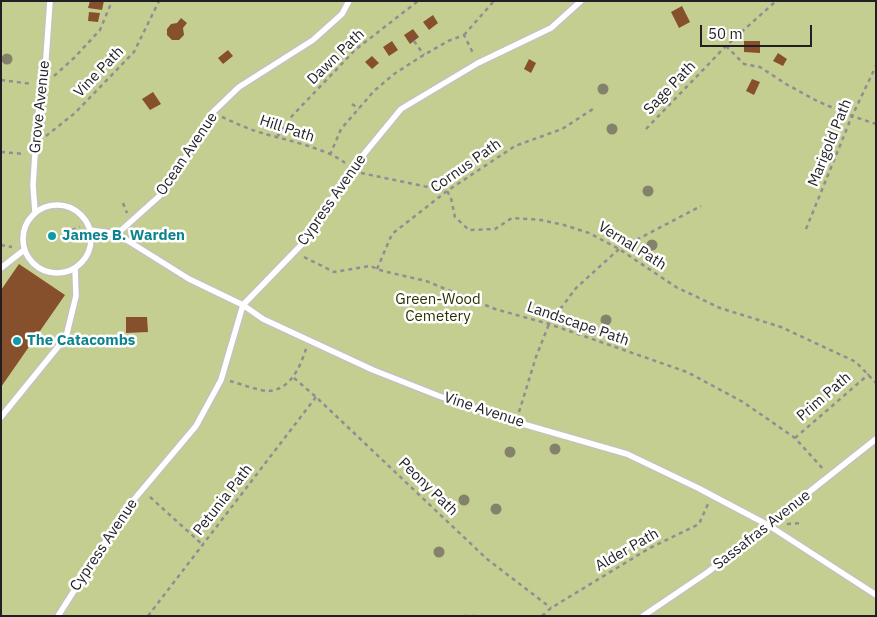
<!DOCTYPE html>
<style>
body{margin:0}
#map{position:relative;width:877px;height:617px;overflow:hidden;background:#f0e4f1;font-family:"IBM Plex Sans",sans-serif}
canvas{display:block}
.frame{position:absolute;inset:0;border:2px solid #221e23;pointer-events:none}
.scale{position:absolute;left:700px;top:25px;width:112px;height:22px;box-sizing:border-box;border:2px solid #221e23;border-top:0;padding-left:6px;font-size:15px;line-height:18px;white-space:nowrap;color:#221e23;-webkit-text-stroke:4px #fff;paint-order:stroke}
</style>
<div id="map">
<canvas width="877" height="617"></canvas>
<div class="frame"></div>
<div class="scale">50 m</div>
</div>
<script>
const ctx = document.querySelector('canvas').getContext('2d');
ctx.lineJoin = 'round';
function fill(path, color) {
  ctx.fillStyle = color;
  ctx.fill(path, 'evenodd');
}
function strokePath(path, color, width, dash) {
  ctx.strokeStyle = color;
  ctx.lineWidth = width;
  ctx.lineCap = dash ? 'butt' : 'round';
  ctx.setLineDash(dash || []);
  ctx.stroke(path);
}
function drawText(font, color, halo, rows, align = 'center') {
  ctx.font = font + ' "IBM Plex Sans",sans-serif';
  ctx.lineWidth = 5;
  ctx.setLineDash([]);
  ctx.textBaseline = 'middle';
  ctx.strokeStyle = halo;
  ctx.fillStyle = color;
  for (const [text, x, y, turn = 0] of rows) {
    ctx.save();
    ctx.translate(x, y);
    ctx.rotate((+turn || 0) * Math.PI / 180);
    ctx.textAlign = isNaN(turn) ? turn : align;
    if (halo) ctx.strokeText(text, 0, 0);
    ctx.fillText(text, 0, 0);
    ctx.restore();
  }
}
const green = new Path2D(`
 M1,1h875v615h-875z`);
const building = new Path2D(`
 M90,1h14l-2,9 -14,-2z
 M682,6l8,16 -11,6 -8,-16z
 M89,12l11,1 -2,9 -10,-1z
 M433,15l5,8 -9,7 -6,-8z
 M181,18l6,5 -4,5 1,7 -5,5h-7l-5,-5v-6l4,-5 6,-1z
 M413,29l6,8 -9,7 -6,-9z
 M392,41l6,9 -9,6 -6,-9z
 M744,41h16v12l-16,-1z
 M228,50l5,6 -10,8 -5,-6z
 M778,53l9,6 -4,7 -10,-5z
 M372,56l7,7 -7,6 -7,-7z
 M529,59l7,4 -5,10 -7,-4z
 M752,79l8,3 -6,13 -8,-4z
 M153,92l8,12 -11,6 -8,-11z
 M19,264l46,31 -64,92v-97z
 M126,317h21l1,15 -22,1z`);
const path = new Path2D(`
 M464,35l30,-34
 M414,41l10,14
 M726,46l18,18 16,3 26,17 31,17 35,15 24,8
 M54,76l20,-18 26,-28 12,-29
 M1,80l31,4
 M352,104l7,5
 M222,117c13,6 26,12 40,16 23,7 64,15 83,30
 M646,129l80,-83 50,-45
 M46,136l29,-23 59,-61 25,-51
 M277,137l15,-21 63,-66 63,-49
 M1,152l24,2
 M330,155l11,-26 33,-38 20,-17 28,-18 26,-15 16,-6 10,20
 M361,173l86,18 4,7 4,19 14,13 26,-1 17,-11 29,2 23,5 25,8 30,16 57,38 44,21 61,19 75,35 20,21
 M123,203l4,10
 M806,229l46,-113 24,-50
 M72,230l8,-3
 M1,245l11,2
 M304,257l30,15 36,-6 13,5 43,10 69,28 54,15 138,48 56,30 52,36 29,32
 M377,269l15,-35 55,-43 68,-45 47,-17 31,-20
 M294,378l22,19 171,162 64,49
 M230,381c11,3 29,10 39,10 22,-2 31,-24 37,-42
 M519,412l17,-55 13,-33 27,-36 43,-39 82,-43
 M795,438l74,-64
 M150,497l53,48
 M787,524l14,-1
 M148,616l168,-219
 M464,616h11
 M542,616l9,-8 97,-59 51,-25 9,-20`);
const lane = new Path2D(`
 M23 239a34 34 0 1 1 68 0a34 34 0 1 1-68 0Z
 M35,212l-2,-27 4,-62 9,-65 4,-57
 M90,230l27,4 72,45 54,26 20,14 110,51 66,26 77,26 111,32 71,34 70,37 108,70
 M117,234l48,-43 48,-79 26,-25 74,-47 29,-26 7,-13
 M1,268l23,-18
 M1,417l65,-80 10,-41 -1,-28
 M58,616l68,-107 70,-83 25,-46 22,-75 62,-64 45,-70 51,-62 77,-46 73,-35 30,-27
 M643,616l65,-44 168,-133`);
const trees = [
 [7,59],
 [603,89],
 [612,129],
 [648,191],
 [652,245],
 [606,320],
 [555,449],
 [510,452],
 [464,500],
 [496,509],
 [439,552]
];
const markers = [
 [52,236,5,"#0f9aa8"],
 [17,341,5,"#0f9aa8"]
];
const streetNames = [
 ["Dawn Path",336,57,-44],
 ["Vine Path",99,72,-46],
 ["Sage Path",670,88,-46],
 ["Grove Avenue",40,107,-84],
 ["Hill Path",287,129,18],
 ["Marigold Path",830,143,-68],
 ["Ocean Avenue",187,154,-56],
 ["Cornus Path",466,166,-35],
 ["Cypress Avenue",332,200,-55],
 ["Vernal Path",632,246,32],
 ["Landscape Path",578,324,19],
 ["Prim Path",824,397,-41],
 ["Vine Avenue",484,410,18],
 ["Peony Path",428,487,44],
 ["Petunia Path",223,500,-52],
 ["Sassafras Avenue",762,530,-38],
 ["Cypress Avenue",104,545,-56],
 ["Alder Path",627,550,-30]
];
const cultureNames = [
 ["James B. Warden",62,236],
 ["The Catacombs",27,341]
];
const parkNames = [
 ["Green-Wood",438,300],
 ["Cemetery",438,317]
];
fill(green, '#c4ce91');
fill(building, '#87502c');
strokePath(lane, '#c8bdca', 8);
strokePath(path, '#948b95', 2.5, [4, 4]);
strokePath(lane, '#fff', 5.5);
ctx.fillStyle = '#85826c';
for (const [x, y] of trees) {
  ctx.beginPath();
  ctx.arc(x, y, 5.5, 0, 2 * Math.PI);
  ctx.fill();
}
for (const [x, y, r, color] of markers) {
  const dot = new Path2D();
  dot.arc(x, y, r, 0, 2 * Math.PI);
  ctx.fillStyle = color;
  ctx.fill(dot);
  strokePath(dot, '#fff', 2);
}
drawText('15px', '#221e23', '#fff', streetNames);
drawText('bold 15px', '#0d838f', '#fff', cultureNames, 'left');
drawText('15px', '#2d3200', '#fff', parkNames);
</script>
